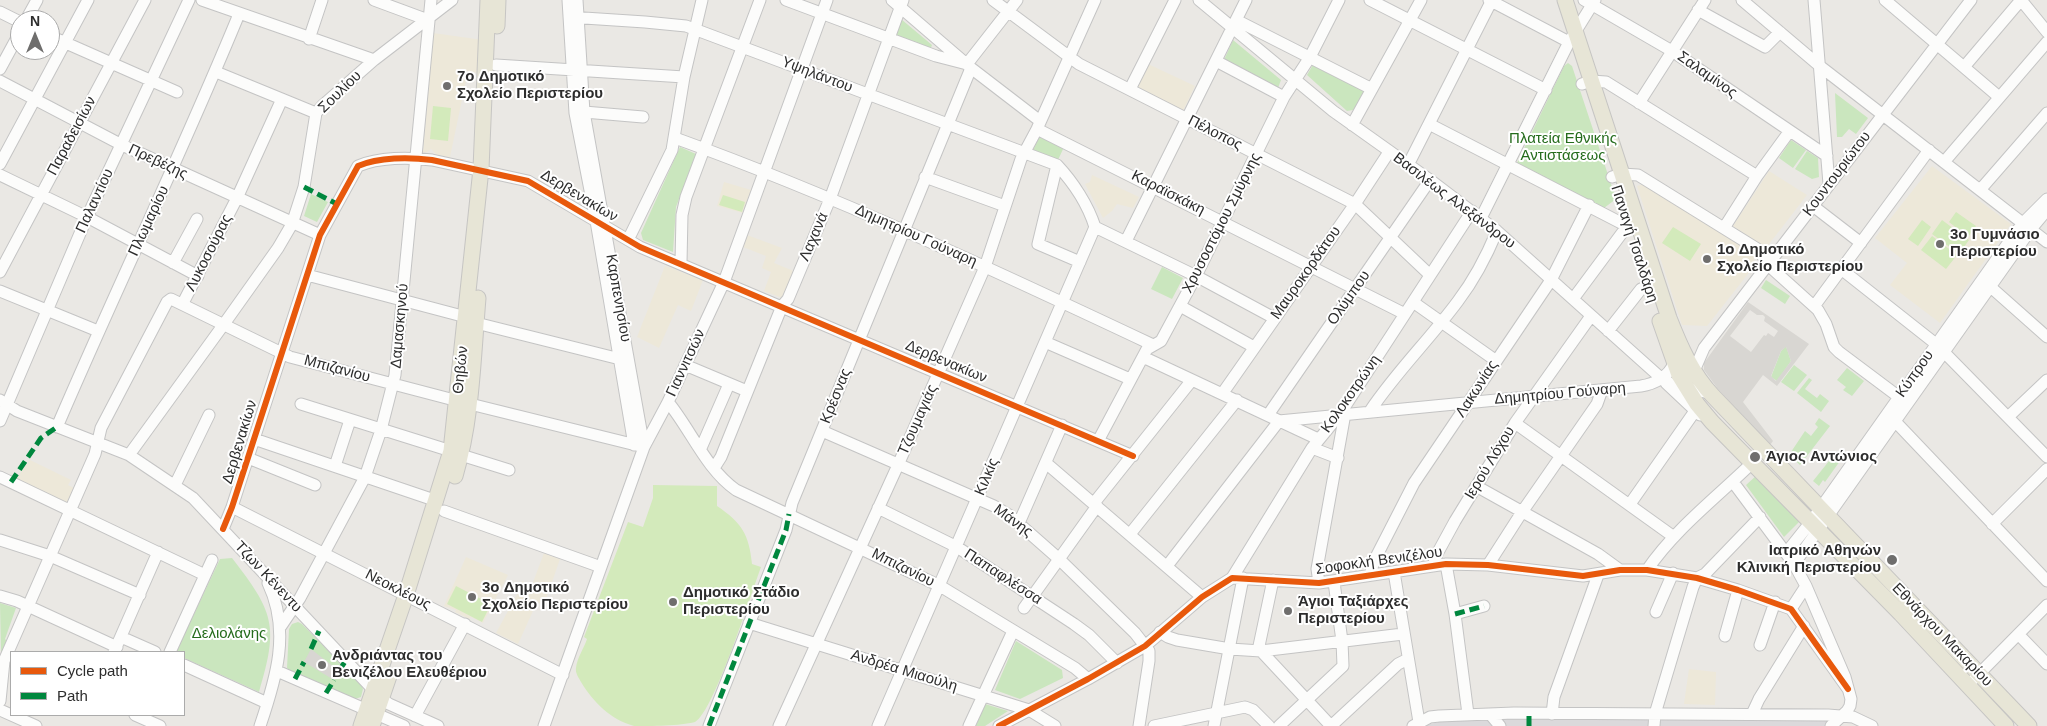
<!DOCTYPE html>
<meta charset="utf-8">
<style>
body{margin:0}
#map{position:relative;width:2047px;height:726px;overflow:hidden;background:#eae8e4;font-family:Arial,sans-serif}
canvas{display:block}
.legend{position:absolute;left:10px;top:651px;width:175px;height:65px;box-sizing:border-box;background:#fff;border:1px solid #ababab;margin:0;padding:6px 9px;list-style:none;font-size:15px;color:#2d2d2d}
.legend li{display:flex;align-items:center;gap:10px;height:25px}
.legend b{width:25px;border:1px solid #ababab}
.north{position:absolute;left:10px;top:10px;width:50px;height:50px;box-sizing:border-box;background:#fff;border:1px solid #ababab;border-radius:50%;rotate:0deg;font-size:14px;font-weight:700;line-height:20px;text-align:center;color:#2d2d2d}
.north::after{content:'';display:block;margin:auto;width:18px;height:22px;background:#6f6e6d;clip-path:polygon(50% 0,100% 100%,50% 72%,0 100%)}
</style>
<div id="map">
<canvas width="2047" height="726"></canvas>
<ul class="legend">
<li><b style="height:6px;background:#e8590c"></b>Cycle path</li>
<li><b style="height:6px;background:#00873e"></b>Path</li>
</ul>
<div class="north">N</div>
</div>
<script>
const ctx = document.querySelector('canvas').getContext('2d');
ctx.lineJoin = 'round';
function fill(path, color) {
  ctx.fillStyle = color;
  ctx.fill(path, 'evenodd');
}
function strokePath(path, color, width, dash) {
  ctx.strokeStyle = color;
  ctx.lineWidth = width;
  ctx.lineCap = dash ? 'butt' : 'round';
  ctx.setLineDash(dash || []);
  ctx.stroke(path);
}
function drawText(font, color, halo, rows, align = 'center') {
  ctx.font = font + ' Arial,sans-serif';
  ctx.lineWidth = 4;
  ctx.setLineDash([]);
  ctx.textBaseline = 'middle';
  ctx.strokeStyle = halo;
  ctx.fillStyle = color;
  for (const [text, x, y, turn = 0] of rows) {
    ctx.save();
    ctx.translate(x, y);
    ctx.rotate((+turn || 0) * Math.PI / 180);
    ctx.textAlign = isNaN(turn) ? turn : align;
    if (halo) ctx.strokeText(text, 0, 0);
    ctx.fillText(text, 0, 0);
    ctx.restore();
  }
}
const industrial = new Path2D(`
 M1510,718h317l1,5 -1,3h-404l23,-6z`);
const education = new Path2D(`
 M433,33l50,7 -1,34 -14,-3 -18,86 -13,-2 -6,-6 -4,3h-4z
 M1148,64l47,22 -12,25 -47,-23z
 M1932,166l79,58 -71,99 -50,-38 17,-22 -32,-25z
 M1769,171l38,24 -41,53 -33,-22z
 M1092,175l47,22 -6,11 -16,-4 -5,7 -9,7 -18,-34 5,-2z
 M724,182l27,8 -8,23 -26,-7z
 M1644,184l109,69 2,12 -48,61 -25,-1 -45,-139z
 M747,235l35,13 -8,15 22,9 -11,27 -21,-8 7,-19 -9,-4 4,-12 -23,-9z
 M665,266l38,14 -12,31 -13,-6 -19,43 -22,-11z
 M30,460l41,20 -3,5 6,3 -7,16 -52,-24z
 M544,553l16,6 -16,46 -7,-3 -19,42 -22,-11 25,-46 -1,-1 2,-5 10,4z
 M466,557l42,18 -25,48 -12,-6 -2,2 -14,-7 1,-2 -12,-4z
 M1689,669l27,3 -1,33 -31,-1z`);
const green = new Path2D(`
 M901,19l31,26 -2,5 -35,-12z
 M1233,40l48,40 -3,8 -54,-28z
 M1314,63l52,29 -13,18 -6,1 -40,-36z
 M1568,63l4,3 44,133 -12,9 -87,-45 47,-97z
 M1835,93l33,25 -12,16 -7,-5 -7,8h-5z
 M1039,137l25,10 -6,13 -25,-10z
 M1791,140l15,10 -13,18 -14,-10z
 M680,147l16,7 -20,53 -3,45 -30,-12 -2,-7z
 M1807,151l11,7 1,19 -7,2 -17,-10z
 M311,194l17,8 -11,20 -13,-6z
 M1162,267l21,11 -11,21 -21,-10z
 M1766,280l24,16 -5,8 -24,-16z
 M1786,346l5,15 -14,20 -6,-4 10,-26z
 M1794,365l13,10 -13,16 -13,-9z
 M1847,368l17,13 -12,15 -9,-6 3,-3 -9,-7z
 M1809,378l3,2 -7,9 12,9 3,-4 9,7 -8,11 -24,-19z
 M1819,418l11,8 -30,39 -11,-10 16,-24 6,5 7,-9 -3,-3z
 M1833,456l7,5 -15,21 -2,-2 -4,6 -6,-5z
 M1757,475l44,45 -17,17 -38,-52z
 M232,558c42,54 47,68 27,134l-75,-34v-6h-8l44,-93z
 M0,603l16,5 -11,31 2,2 -6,12z
 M298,622l4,2 58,59 3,6 -2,8 -6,2 -64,-27 -4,-4 2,-39 3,-5z
 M1016,641l46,29 1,8 -43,21 -25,-9z
 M985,704l23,7 -23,15h-9z`);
const pitch = new Path2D(`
 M433,106l18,2 -3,33 -18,-2z
 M723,195l22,7 -3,10 -23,-7z
 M1956,212l20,14 -8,11 -19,-15z
 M1922,220l9,7 -13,19 -10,-7z
 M1942,220l27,20 -10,14 -27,-20z
 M1673,227l28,17 -11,17 -28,-18z
 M1932,236l25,19 -11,14 -25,-19z
 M653,485l64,1v20c25,17 32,28 35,58l9,3c-10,27 -47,145 -66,155 -15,4 -44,4 -61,4 -24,-7 -40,-23 -53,-44 -2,-4 -6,-9 -5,-14 1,-10 8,-20 11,-29l-3,-2 44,-115 15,5 10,-29z
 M456,586l35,18 -9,18 -35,-18z`);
const plaza = new Path2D(`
 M1748,302l61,42 -32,42 -14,-11 -20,27 30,39 -3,4 -52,-56 -14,-19v-7zM1750,310l7,5h6l2,2 -1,4 14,10 -4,6 -6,-4 -2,3 -2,-1 -13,17 -21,-16zM1786,347l5,14 -15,20 -5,-5 10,-25z
 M311,649l28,22 -5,9 -30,-18z`);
const minor = new Path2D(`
 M202,0l172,60
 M374,0l54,20
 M568,0l7,113 21,108 38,224
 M577,0l7,112 60,335
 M786,0l150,56 31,8 50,-64
 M892,0l79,68 69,53
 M993,0l86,64 276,140 75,71
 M1199,0l134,111 97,69 67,51 164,147 12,7 37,8
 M1370,0l176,90
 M1489,0l80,42
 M1584,0l88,51 155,105
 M1742,0l79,67 226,175
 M1814,0l15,184
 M1885,0l114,97
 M2021,0l26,32
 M1698,10l67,37 15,-15
 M0,12l20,10
 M569,17l76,5 41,4 371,139c16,17 31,40 38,62l101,49 78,42
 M26,20l11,-20
 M1236,20l136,69
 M50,36l127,56
 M309,39l13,-39
 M1216,61l68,36
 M496,65l188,12
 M1964,67l57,-67
 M0,69l20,-37
 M216,72l100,41
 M0,81l122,64 198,90
 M1582,84l9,-3 15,1 151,94
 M1130,89l45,-89
 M1639,103l66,-103
 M584,112l59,5
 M1429,124l200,103 10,-2
 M1352,125l69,-125
 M1037,129l368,185
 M675,138c163,59 321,133 478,207
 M1944,162l103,-120
 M0,164l88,-164
 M1057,165l-19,79 42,18
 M1408,165l84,-165
 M0,175l87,42 111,59
 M925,177l80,29
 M1612,177l10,-3 16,1 121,75 9,15 50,45 8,14 8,23 5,5 64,48
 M1980,190l67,-77
 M1813,206l48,37
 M1481,218l88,-176 26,-42
 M1724,228l33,-52 32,-44
 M628,240l44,-90 12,-73 18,-77
 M1126,241l120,-241
 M173,263l24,-44
 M681,263l1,-48 4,-18 74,-197
 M1841,269l95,75 111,113
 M0,272l145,-272
 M307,275l159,42
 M1985,282l62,55
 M0,291l98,40
 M1573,299l49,-66 7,-6
 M1413,302l82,58
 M183,303l54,-105 45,-99
 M1815,305l114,-155
 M1180,306l74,41
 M476,323l148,37
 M1608,331l33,-42 16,-7
 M1045,342l85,37
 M1143,357l175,82
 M685,365l62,26
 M1694,371l10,-23 267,-348
 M1666,383l34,32
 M1222,394l133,-190 34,-52
 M0,400l17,11 112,44 64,43 189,201 7,5 49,22
 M668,402c23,28 38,67 68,88l204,96 135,82 13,11
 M301,404l150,47
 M1370,411c26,-39 60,-72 88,-110 16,-21 29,-46 39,-70
 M1268,415l162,-235
 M1890,416l157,165
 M2008,417l39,-37
 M0,421l87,-204 102,-217
 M1279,421l362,-35c14,-2 28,-10 33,-23
 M1515,423l159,114
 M57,427c59,-138 125,-274 182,-413
 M822,431l172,75 15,9 50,44 76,74 14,18v10l-10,65
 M254,439l183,62
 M1098,441l49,-92 14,-8 35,-65 88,-179 26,-40 29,-57
 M701,448l28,-64
 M1312,448l26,10
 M129,455l95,-131 54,-76 14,-24 12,-37 12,-74 7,-8 51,-45 78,-60
 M461,455l48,15
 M248,458l67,27
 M1046,463l156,134
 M335,466l15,-46
 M714,468l7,-11 61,-151 6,-7 42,-100 73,-199
 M0,477l205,98
 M1733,482l61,82 12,22 39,91 6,22 -1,7 -3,5 -16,15
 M175,485l34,-70
 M1476,486l122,68 22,16
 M1094,503l98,-123
 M1630,504l65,-93
 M232,507l331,168
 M878,508l79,39 117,77 15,11 28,28
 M444,511l157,56
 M1019,523l43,-98
 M1992,524l55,-55
 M223,529l9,-22 88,-272 38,-69c21,-9 51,-9 74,-6l96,21 112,66 493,209
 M1130,534l107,-134
 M0,540l50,16 90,39
 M1786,553l24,-30 201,-284 12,-16 24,-24
 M1446,564l9,50 13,100
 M1794,564l237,-335 16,-19
 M1488,565l34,-53 75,-108 5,-14
 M1167,566l112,-145
 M1433,566l4,-12 18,-33 60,-98 76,-107
 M1647,570c28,-41 70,-73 105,-107
 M1394,572l25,150
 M1370,575l4,-14 40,-78 137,-203 38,-75
 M1232,578l80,-130 28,-34 132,-203
 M1273,580l-14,66 2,5 70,75
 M1319,583l-2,-14 27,-150 -4,-5
 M0,596l17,5 100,46
 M1024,608l73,-102
 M1791,609l15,-23
 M1656,612l17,-39
 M1455,614l29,-8
 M749,623l280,87 26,16
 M281,626l19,-28 65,-121 16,-47 14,-55 36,-375
 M1160,632l8,5 9,3 53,9 31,2 142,-17
 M2019,635l28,29
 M1725,636l13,-46
 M121,637l34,15
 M1760,645l15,-43
 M114,652l44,-100
 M170,652l42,-92
 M184,665l83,38
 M277,671l127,55
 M1974,679l73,-74
 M0,701l4,-40 91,-207 6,-26 66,-126 4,-3 119,58 168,44 186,46
 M0,710l36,16
 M1490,714l10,12
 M1552,714l2,-17 44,-122
 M1752,714l7,-15 45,-73
 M135,715l25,11
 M415,716l50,-92
 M260,726c16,-47 31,-95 8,-143
 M544,726l100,-279 24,-45 56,-120 103,-282
 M709,726l77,-196 6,-27 179,-435
 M779,726l119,-261 87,-198 36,-108 16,-30 58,-129
 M878,726l217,-499
 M969,726l44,-95
 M999,726l89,-47 57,-33 57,-49 30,-19 87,5 127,-19 42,1 95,11 37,-6h27l50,8 41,12 53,19 57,80
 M1154,726l91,-19 8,3 16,16
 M1214,726l29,-148
 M1279,726l64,-60 -1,-25 -8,-59
 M1331,726l67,-62 10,-5
 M1413,726l17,-9 9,-1 75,-3 314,2 25,2 19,9
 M1654,726l1,-12 38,-127 4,-9 8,-4 55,-57`);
const major = new Path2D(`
 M1565,0l104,318c11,28 23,56 44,78l316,330
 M497,26l1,-26
 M1660,321l19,54 18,29 15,18 189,192 105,112
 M455,476c17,-57 18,-119 23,-178
 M361,726l45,-131 45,-144 30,-282 7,-169
 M372,726l17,-50`);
const quiet = new Path2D(`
 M304,187l33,17
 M11,482l30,-44 16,-11
 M1455,614l29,-8
 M311,649l8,-18
 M339,671l7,-11
 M295,679l9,-17
 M326,693l8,-13
 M709,726l77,-196 3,-16
 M1529,726v-13`);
const cycleway = new Path2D(`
 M223,529l9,-22 88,-272 38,-69c21,-9 51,-9 74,-6l96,21 112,66 493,209
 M999,726l89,-47 57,-33 57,-49 30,-19 87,5 127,-19 42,1 95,11 37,-6h27l50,8 41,12 53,19 57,80`);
const markers = [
 [447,86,5,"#6f6e6d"],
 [1940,244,5,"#6f6e6d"],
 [1707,259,5,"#6f6e6d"],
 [1755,457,6,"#6f6e6d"],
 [1892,560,6,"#6f6e6d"],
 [472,597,5,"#6f6e6d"],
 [673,602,5,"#6f6e6d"],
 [1288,611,5,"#6f6e6d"],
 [322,665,5,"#6f6e6d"]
];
const streetNames = [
 ["Υψηλάντου",817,75,21],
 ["Σαλαμίνος",1707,75,35],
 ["Σουλίου",340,92,-44],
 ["Πέλοπος",1215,133,27],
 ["Παραδεισίων",72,136,-62],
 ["Πρεβέζης",158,162,25],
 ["Κουντουριώτου",1837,174,-53],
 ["Καραϊσκάκη",1168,193,27],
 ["Δερβενακίων",579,196,31],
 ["Παλαντίου",95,201,-65],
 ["Βασιλέως Αλεξάνδρου",1454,201,37],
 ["Πλωμαρίου",149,221,-65],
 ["Χρυσοστόμου Σμύρνης",1222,223,-63],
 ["Δημητρίου Γούναρη",916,236,24],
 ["Λαχανά",814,237,-67],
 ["Παναγή Τσαλδάρη",1634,244,72],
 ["Λυκοσούρας",209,253,-63],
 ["Μαυροκορδάτου",1306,273,-55],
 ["Καρπενησίου",618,298,80],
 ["Ολύμπου",1349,298,-55],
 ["Δαμασκηνού",400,326,-85],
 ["Δερβενακίων",946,362,23],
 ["Γιαννιτσών",686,363,-65],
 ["Μπιζανίου",337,369,15],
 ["Θηβών",461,370,-84],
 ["Κύπρου",1915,374,-55],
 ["Λακωνίας",1477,389,-57],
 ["Κολοκοτρώνη",1351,394,-55],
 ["Δημητρίου Γούναρη",1560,394,-5],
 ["Κρέσνας",836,396,-68],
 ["Τζουμαγιάς",918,420,-66],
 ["Δερβενακίων",240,442,-73],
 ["Ιερού Λόχου",1490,463,-59],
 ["Κιλκίς",987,477,-67],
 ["Μάνης",1013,521,36],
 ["Σοφοκλή Βενιζέλου",1379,561,-8],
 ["Μπιζανίου",903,568,26],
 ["Τζων Κένεντυ",268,577,47],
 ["Παπαφλέσσα",1003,577,33],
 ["Νεοκλέους",398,590,27],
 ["Εθνάρχου Μακαρίου",1942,635,46],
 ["Ανδρέα Μιαούλη",904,671,17]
];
const poiNames = [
 ["7ο Δημοτικό",457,77],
 ["Σχολείο Περιστερίου",457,94],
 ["3ο Γυμνάσιο",1950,235],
 ["Περιστερίου",1950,252],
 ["1ο Δημοτικό",1717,250],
 ["Σχολείο Περιστερίου",1717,267],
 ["Άγιος Αντώνιος",1766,457],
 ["Ιατρικό Αθηνών",1881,551,"right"],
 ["Κλινική Περιστερίου",1881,568,"right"],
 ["3ο Δημοτικό",482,588],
 ["Σχολείο Περιστερίου",482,605],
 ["Δημοτικό Στάδιο",683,593],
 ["Περιστερίου",683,610],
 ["Άγιοι Ταξιάρχες",1298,602],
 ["Περιστερίου",1298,619],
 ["Ανδριάντας του",332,656],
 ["Βενιζέλου Ελευθέριου",332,673]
];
const parkNames = [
 ["Πλατεία Εθνικής",1563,139],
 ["Αντιστάσεως",1563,156],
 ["Δελιολάνης",229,634]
];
fill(industrial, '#dbd9db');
fill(education, '#ede8d9');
fill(green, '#cae6be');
fill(pitch, '#d3eabb');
fill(plaza, '#d8d6d2');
strokePath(minor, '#c4c4c4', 13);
strokePath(major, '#c6c5c3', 17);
strokePath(minor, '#fcfcfb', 11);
strokePath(major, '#e7e5d6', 15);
strokePath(quiet, '#00873e', 5, [10, 5]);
strokePath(cycleway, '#e8590c', 6);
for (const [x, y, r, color] of markers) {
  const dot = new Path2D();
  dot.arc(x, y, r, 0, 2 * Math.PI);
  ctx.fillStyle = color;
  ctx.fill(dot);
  strokePath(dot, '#fff', 2);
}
drawText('15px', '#2d2d2d', '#fff', streetNames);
drawText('bold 15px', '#2d2d2d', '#fff', poiNames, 'left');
drawText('15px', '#256c1c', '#fff', parkNames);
</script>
